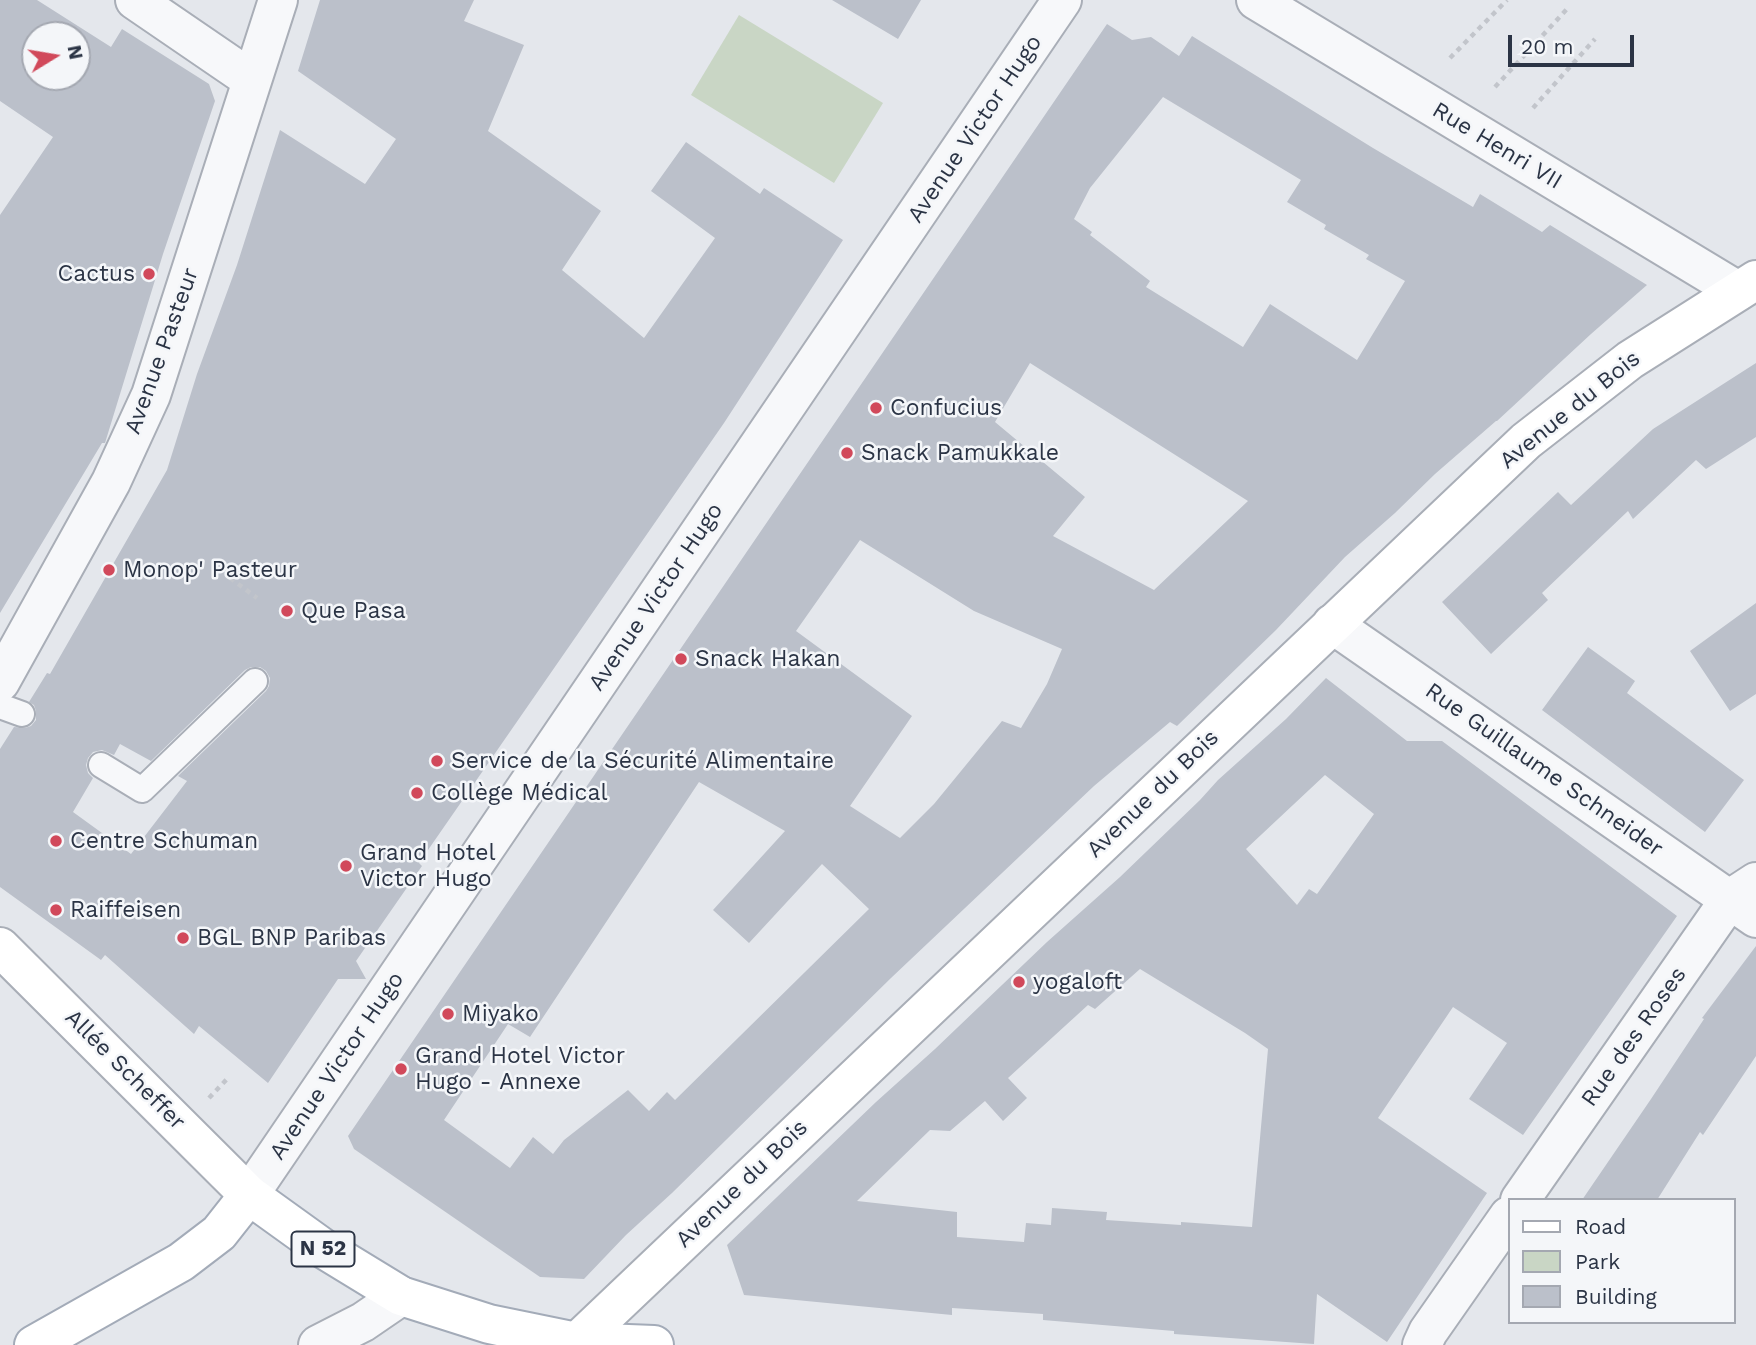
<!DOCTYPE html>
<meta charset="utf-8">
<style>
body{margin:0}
#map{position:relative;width:1756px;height:1345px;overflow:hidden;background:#e4e7ec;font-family:"Work Sans",sans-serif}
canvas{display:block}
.legend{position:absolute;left:1508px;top:1198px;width:228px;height:126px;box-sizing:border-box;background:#f4f6f9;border:2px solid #a4a8b1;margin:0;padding:9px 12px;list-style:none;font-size:21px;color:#2b3445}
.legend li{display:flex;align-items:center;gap:14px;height:35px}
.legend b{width:35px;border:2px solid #a4a8b1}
.north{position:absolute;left:21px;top:21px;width:70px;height:70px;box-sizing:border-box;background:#f4f6f9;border:2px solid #a4a8b1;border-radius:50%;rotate:79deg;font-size:19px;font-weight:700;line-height:28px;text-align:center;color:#2b3445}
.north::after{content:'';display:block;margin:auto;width:24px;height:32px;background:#d1495b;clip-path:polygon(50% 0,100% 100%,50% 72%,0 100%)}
.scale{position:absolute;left:1508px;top:35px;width:126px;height:32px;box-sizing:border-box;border:4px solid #2b3445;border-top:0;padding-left:9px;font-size:21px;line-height:24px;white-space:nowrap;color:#2b3445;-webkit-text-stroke:5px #f4f6f9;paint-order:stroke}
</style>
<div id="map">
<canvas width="1756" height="1345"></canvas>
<ul class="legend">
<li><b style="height:9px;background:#fff"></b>Road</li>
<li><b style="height:19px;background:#c9d6c5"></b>Park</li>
<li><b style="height:19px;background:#bbc0ca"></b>Building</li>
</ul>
<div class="north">N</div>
<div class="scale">20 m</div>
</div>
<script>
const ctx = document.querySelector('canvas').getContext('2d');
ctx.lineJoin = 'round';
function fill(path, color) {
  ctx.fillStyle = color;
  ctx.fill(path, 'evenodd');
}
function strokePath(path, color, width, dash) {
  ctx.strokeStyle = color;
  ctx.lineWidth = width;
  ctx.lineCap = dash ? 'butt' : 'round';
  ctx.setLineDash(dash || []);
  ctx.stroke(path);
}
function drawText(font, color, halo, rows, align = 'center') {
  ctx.font = font + ' "Work Sans",sans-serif';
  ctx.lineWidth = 5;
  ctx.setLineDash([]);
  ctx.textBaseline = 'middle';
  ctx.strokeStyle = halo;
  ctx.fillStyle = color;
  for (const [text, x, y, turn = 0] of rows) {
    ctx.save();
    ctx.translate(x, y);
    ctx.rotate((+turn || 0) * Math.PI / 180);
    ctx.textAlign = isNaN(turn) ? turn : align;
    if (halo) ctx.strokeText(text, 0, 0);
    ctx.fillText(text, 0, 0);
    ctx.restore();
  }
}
const green = new Path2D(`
 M739,15l144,88 -49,80 -143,-88z`);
const building = new Path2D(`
 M0,0h37l74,47 11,-18 87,55 6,17 -52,153 -58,189h-3l-102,170v-398l53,-78 -53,-36zM35,35h42v42h-42z
 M320,0h154l-10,21 60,24 -36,86 113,80 -39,59 82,68 71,-100 -64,-47 35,-49 74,52 4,-6 79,52 -119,183 -305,440 3,3 -66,95 10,18h-28l-70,104 -69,-57 -5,8 -89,-79 -4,5 -101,-73v-138l14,-22 11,1 6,-2 5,-6v-9l-2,-6 -5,-3 18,-29 3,1 117,-204 30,-96 40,-109 43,-135 85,54 31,-45 -98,-68zM251,667h9l6,4 4,7 -1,8 -3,5 -88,85 9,5 -56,73 -58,-42 20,-34 -5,-5 -2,-8 2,-7 5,-6 9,-2 12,5 6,-11 31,17 94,-91z
 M832,0h89l-23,39z
 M1107,24l25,16 19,-3 28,19 13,-20 181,112 100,59 7,-13 62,38 8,-7 97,60 -56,49 -94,87h-1l-61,53 -40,39 -50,44 -69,73 -99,96 -7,-4 -76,64 -203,192 -219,215 -46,42 -42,44 -44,-2 -186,-128 -6,-13zM1163,97l138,83 -14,22 39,23 -2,4 45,26 -3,4 39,22 -48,79 -87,-56 -27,43 -97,-60 4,-6 -60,-46 2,-3 -18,-13 16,-31zM1030,363l218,138 -94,89 -101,-54 32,-39 -90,-75zM860,540l114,71 88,38 -15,35 -26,44 -19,-7 -68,83 -34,34 -50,-32 62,-90 -116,-85zM699,782l86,49 -72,79 36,33 73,-79 47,45 -194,191 -8,-8 -18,19 -21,-21 -64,50 -11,14 -20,-17 -23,31 -66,-48 64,-96 22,13z
 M1756,363v74l-50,32 -10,-9 -63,59 -5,-8 -86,82 6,7 -57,54 -49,-52 116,-110 13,13 82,-76z
 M1756,603v91l-26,17 -40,-60z
 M1588,647l47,34 -8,12 117,87 -39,52 -163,-122z
 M1326,678l81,63h35l235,175 -154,219 -54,-36 38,-56 -54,-36 -75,111 109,75 -100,149 -70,-48 -3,50 -140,-10v-3l-131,-11v-6l-91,-6v7l-208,-20 -17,-50 149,-143 59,-53 112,-107 73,-65 80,-77 18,-20 68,-61zM1325,775l49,39 -57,80 -8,-5 -12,16 -51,-56zM1140,969l105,64 23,16 -16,178 -71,-5v3l-75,-5 1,-8 -55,-4 -1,17 -25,-2 -2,19 -67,-5v-25l-100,-11 73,-71 20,1 35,-30 18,20 24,-23 -19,-20 80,-73 7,4z
 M1756,946v110l-53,79 -3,-3 -43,68h-75l69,-101 53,-80 -2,-1z`);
const path = new Path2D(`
 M1450,58l57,-58
 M1495,87l72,-78
 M1533,108l62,-69
 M230,578l27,20
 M209,1098l18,-19`);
const lane = new Path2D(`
 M0,706l22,8
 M101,765l41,25 113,-109`);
const street = new Path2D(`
 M135,0l117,80
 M1256,0l482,291
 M1332,624l424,294
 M0,682l111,-200 40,-87 127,-395
 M249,1195l813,-1195
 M1520,1200l210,-301 26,-17
 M318,1345l45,-23 38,-26
 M1422,1345l6,-13 81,-116`);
const secondary = new Path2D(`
 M0,947l249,248
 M577,1342l949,-901 104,-81 126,-80`);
const primary = new Path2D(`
 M34,1345l147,-83 38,-29 30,-38 75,54 77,47 88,28 88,18 77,3`);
const markers = [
 [149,274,7,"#d1495b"],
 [876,408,7,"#d1495b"],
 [847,453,7,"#d1495b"],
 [109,570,7,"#d1495b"],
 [287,611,7,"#d1495b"],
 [681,659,7,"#d1495b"],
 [437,761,7,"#d1495b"],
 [417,793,7,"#d1495b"],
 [56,841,7,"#d1495b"],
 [346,866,7,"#d1495b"],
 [56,910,7,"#d1495b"],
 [183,938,7,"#d1495b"],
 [1019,982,7,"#d1495b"],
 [448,1014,7,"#d1495b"],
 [401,1069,7,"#d1495b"]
];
const shields = [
 [323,1249,63]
];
const shieldNames = [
 ["N 52",323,1249]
];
const streetNames = [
 ["Avenue Victor Hugo",975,129,-56],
 ["Rue Henri VII",1497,146,31],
 ["Avenue Pasteur",162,351,-70],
 ["Avenue du Bois",1570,410,-39],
 ["Avenue Victor Hugo",656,597,-56],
 ["Rue Guillaume Schneider",1544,770,35],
 ["Avenue du Bois",1153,794,-44],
 ["Rue des Roses",1634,1037,-55],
 ["Avenue Victor Hugo",337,1066,-56],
 ["Allée Scheffer",125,1070,45],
 ["Avenue du Bois",742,1184,-44]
];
const poiNames = [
 ["Cactus",135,274,"right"],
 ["Confucius",890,408],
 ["Snack Pamukkale",861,453],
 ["Monop' Pasteur",123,570],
 ["Que Pasa",301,611],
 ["Snack Hakan",695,659],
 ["Service de la Sécurité Alimentaire",451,761],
 ["Collège Médical",431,793],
 ["Centre Schuman",70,841],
 ["Grand Hotel",360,853],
 ["Victor Hugo",360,879],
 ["Raiffeisen",70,910],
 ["BGL BNP Paribas",197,938],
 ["yogaloft",1033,982],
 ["Miyako",462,1014],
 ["Grand Hotel Victor",415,1056],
 ["Hugo - Annexe",415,1082]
];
fill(green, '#c9d6c5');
fill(building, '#bbc0ca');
strokePath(lane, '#a9aeb7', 28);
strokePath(street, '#a9aeb7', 42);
strokePath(secondary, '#a9aeb7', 42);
strokePath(primary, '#a3abb8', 42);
strokePath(path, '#c2c5cb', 4.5, [5, 5]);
strokePath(lane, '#f7f8fa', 24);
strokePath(street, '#f7f8fa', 38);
strokePath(secondary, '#fff', 38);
strokePath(primary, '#fff', 38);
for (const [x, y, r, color] of markers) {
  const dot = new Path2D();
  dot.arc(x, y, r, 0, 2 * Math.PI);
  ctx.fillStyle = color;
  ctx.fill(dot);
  strokePath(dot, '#f4f6f9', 2.5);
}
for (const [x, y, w] of shields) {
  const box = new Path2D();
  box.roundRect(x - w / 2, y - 17.5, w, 35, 5);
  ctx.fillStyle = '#f4f6f9';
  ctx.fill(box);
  strokePath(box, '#2b3445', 2);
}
drawText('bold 21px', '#2b3445', null, shieldNames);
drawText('23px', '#2b3445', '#f4f6f9', streetNames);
drawText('23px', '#2b3445', '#f4f6f9', poiNames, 'left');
</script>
